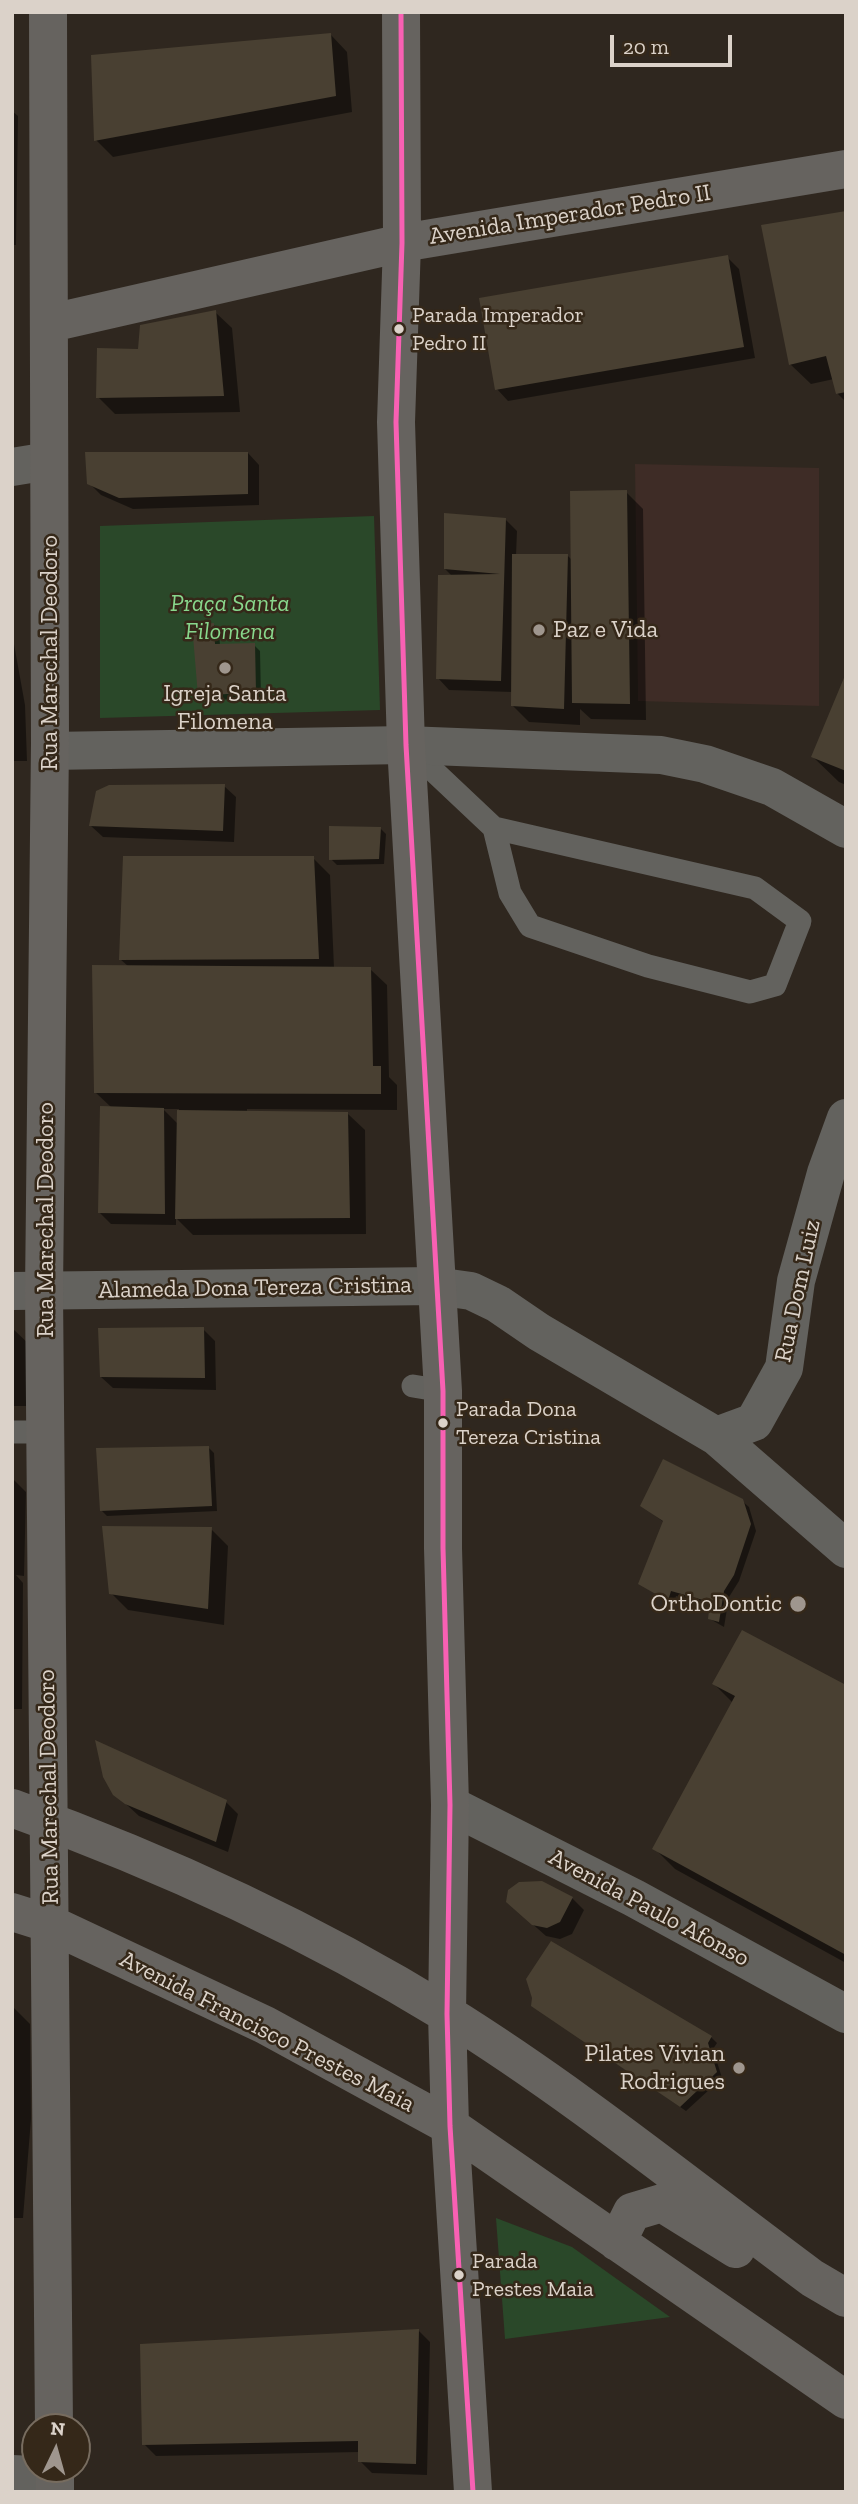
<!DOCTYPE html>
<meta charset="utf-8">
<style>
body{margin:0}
#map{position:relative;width:858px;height:2504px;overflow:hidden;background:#2f271f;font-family:"Zilla Slab",serif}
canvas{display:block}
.frame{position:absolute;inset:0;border:14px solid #dbd2c9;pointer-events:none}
.north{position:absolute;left:21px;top:2413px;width:70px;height:70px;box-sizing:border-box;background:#352819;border:2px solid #776c5f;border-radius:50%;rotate:5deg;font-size:19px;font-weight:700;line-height:28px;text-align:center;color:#dbd2c9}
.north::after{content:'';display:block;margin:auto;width:24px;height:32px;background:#9f968e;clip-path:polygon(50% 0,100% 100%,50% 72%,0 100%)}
.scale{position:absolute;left:610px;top:35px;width:122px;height:32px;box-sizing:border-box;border:4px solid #dbd2c9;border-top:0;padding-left:9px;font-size:21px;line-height:24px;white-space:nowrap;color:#dbd2c9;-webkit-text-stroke:5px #352819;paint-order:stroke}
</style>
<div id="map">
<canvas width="858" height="2504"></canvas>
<div class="frame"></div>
<div class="north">N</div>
<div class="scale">20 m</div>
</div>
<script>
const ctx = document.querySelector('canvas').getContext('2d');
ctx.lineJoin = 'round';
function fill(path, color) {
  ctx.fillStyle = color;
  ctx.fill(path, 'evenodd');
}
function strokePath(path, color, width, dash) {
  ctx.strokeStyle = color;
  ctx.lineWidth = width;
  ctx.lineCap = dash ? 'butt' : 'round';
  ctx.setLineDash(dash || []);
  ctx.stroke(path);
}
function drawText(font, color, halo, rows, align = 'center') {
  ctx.font = font + ' "Zilla Slab",serif';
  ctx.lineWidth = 5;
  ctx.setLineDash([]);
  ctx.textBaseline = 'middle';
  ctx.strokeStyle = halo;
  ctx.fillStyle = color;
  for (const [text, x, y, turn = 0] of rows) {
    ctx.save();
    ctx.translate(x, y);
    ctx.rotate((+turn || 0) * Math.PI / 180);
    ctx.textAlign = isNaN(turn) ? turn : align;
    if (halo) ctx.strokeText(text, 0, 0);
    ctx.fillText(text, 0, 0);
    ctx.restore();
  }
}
const education = new Path2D(`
 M635,464l184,4v238l-181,-5z`);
const green = new Path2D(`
 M374,516l6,194 -280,8v-192z
 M496,2218l76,29 98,70 -165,22z`);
const shadow = new Path2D(`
 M331,35l16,17 5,60 -239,45 -17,-17z
 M12,111l6,5 -2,129h-4z
 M846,213v189l-9,-9 -3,-14 -23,5 -21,-20z
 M727,257l12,12 16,89 -247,43 -11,-12z
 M215,312l17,16 8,84 -125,2 -17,-17 41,-47z
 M248,453l11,12v40l-126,4 -32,-14 -12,-12z
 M626,492l17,17 3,211 -55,-1 -11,-10v16l-51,-3 -17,-17v-13l-63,-2 -11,-12 15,-101 -8,-8 60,-50 12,12 -1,25 51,-1 6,6z
 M214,625l5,5 1,16 34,-1 6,6 1,46 -56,4 -5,-5z
 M12,633l13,72 2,56h-15z
 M846,677v108l-7,-3 -26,-25z
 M224,786l12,11 -2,45 -131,-5 -12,-11z
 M380,828l6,6 -2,30 -47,1 -6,-6z
 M313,858l17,17 4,93 36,1 17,16 2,92 8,8v25l-150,-1v4l101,1 17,16 1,104 -173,1 -17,-17v7l-65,-1 -12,-12 13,-104 -17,-16 34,-125 -9,-8zM163,1109h16l-1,15z
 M12,1172l2,48 -2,1z
 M12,1328l18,17 -1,61h-17z
 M203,1329l12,12 1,49 -103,-2 -12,-11z
 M208,1447l6,6 3,58 -110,5 -6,-6z
 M12,1478l14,14 -2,84 -8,-1 7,8 -1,126h-10z
 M742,1501l7,6 7,24 -17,50 -10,16 -5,30 -14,-8 1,-14 -35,-9 -2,9 -34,-22 25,-60 -23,-17z
 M211,1529l17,17 -4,79 -96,-15 -17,-17z
 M714,1684l132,3v276l-171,-94 -21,-21 79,-145z
 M115,1794l111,8 12,12 -10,38 -89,-36z
 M572,1898l12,12 -12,24 -12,5 -14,-3 -26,-23z
 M12,2006l18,18 1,95 -8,99h-11z
 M533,2006l178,31 6,6 -4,6 9,29 -36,33z
 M418,2330l12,12 -3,133 -55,-2 -12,-12v-9l-204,4 -12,-12z`);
const building = new Path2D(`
 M331,33l5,63 -242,45 -3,-86z
 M846,211v181l-10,2 -10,-38 -37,9 -28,-140z
 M728,255l16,92 -249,43 -16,-92z
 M216,310l8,86 -128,2 1,-50 41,1 2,-24z
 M85,452h163v42l-129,4 -32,-14z
 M627,490l3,214 -58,-1 -2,-212z
 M444,513l62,5 -5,163 -65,-2 2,-104 62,-1 -56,-5z
 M512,554h56l-4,155 -53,-3z
 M214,623l1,21 40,-1 1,49 -58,4 -6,-72z
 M846,673v98l-35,-14z
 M225,784l-2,47 -134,-5 7,-35 13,-6z
 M329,826l52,1 -2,32 -50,1z
 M123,856h191l5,103 -200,1z
 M92,965l279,2 2,99h8v28l-287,-1z
 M100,1106l64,2 1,106 -67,-1z
 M177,1110l171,2 2,106 -175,1z
 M204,1327l1,51 -105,-1 -2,-49z
 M209,1446l3,60 -112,5 -4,-63z
 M663,1459l80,40 8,25 -17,51 -10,16 -5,31 -11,-3 2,-17 -39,-11 -3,10 -30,-17 25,-63 -23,-15z
 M102,1526l110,1 -4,82 -99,-15z
 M742,1630l104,55v270l-194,-106 83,-153 -23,-12z
 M95,1740l132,60 -11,42 -91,-38 -12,-9 -10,-18z
 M542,1881l31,16 -13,25 -13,6 -15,-3 -26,-23 2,-12 11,-8z
 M551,1941l161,95 -4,7 9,29 -37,35 -149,-101 1,-8 -6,-19z
 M419,2329l-3,135 -58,-2v-21l-216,4 -2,-101z`);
const lane = new Path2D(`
 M406,745l88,83 261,60 45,33 -25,64 -25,7 -102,-26 -118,-40 -20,-33 -16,-65
 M413,1386l30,5
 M12,1432h35`);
const street = new Path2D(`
 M12,467l37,-6
 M50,751l356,-6 255,10 44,9 67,23 74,42
 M12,1291l423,-5 36,5 27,13 41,28 177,104 130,113
 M716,1436l38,-14 30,-54 12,-87 30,-108 20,-55
 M450,1805l184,93 212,116
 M12,2474l43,2`);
const secondary = new Path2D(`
 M48,12l2,731 -6,548 10,1136
 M401,12l1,231 -6,179 10,323 37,646v157l7,257 -3,209 3,112 23,366
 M51,323l351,-80 444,-74
 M12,1808c151,54 298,122 435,206 127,79 245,175 365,264l34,20
 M12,1912l38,12 215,101 185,101 396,274
 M617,2242l15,-30 30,-9 74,46
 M55,2469v23`);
const bus1 = new Path2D(`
 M401,12l1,231 -6,179 10,323 37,646v157l7,257 -3,209 3,112 23,366`);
const markers = [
 [399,329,6,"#dbd2c9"],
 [539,630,7,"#9f968e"],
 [225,668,7,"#9f968e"],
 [443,1423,6,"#dbd2c9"],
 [798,1604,9,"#9f968e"],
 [739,2068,7,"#9f968e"],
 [459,2275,6,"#dbd2c9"]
];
const busNames = [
 ["Parada Imperador",412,316],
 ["Pedro II",412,344],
 ["Parada Dona",456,1410],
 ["Tereza Cristina",456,1438],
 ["Parada",472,2262],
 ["Prestes Maia",472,2290]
];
const streetNames = [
 ["Avenida Imperador Pedro II",570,215,-9],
 ["Rua Marechal Deodoro",50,653,-90],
 ["Rua Marechal Deodoro",46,1220,-90],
 ["Alameda Dona Tereza Cristina",255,1288,-1],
 ["Rua Dom Luiz",798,1291,-78],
 ["Rua Marechal Deodoro",49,1787,-91],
 ["Avenida Paulo Afonso",649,1908,28],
 ["Avenida Francisco Prestes Maia",267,2032,27]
];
const parkNames = [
 ["Praça Santa",230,604],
 ["Filomena",230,632]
];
const poiNames = [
 ["Paz e Vida",553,630,"left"],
 ["Igreja Santa",225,694,"center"],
 ["Filomena",225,722,"center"],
 ["OrthoDontic",782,1604],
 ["Pilates Vivian",725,2054],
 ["Rodrigues",725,2082]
];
fill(education, '#3e2c26');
fill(green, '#2a4829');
fill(shadow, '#0007');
fill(building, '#494032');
strokePath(lane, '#63625e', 23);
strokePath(street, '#63625e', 38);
strokePath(secondary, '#66635f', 38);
strokePath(bus1, '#f860b3', 5);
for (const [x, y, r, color] of markers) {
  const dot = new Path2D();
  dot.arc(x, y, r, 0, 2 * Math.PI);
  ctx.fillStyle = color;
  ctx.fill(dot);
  strokePath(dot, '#352819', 2.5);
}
drawText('22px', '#dbd2c9', '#352819', busNames, 'left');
drawText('24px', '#dbd2c9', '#352819', streetNames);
drawText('italic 24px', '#88d78c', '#352819', parkNames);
drawText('24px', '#dbd2c9', '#352819', poiNames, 'right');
</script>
